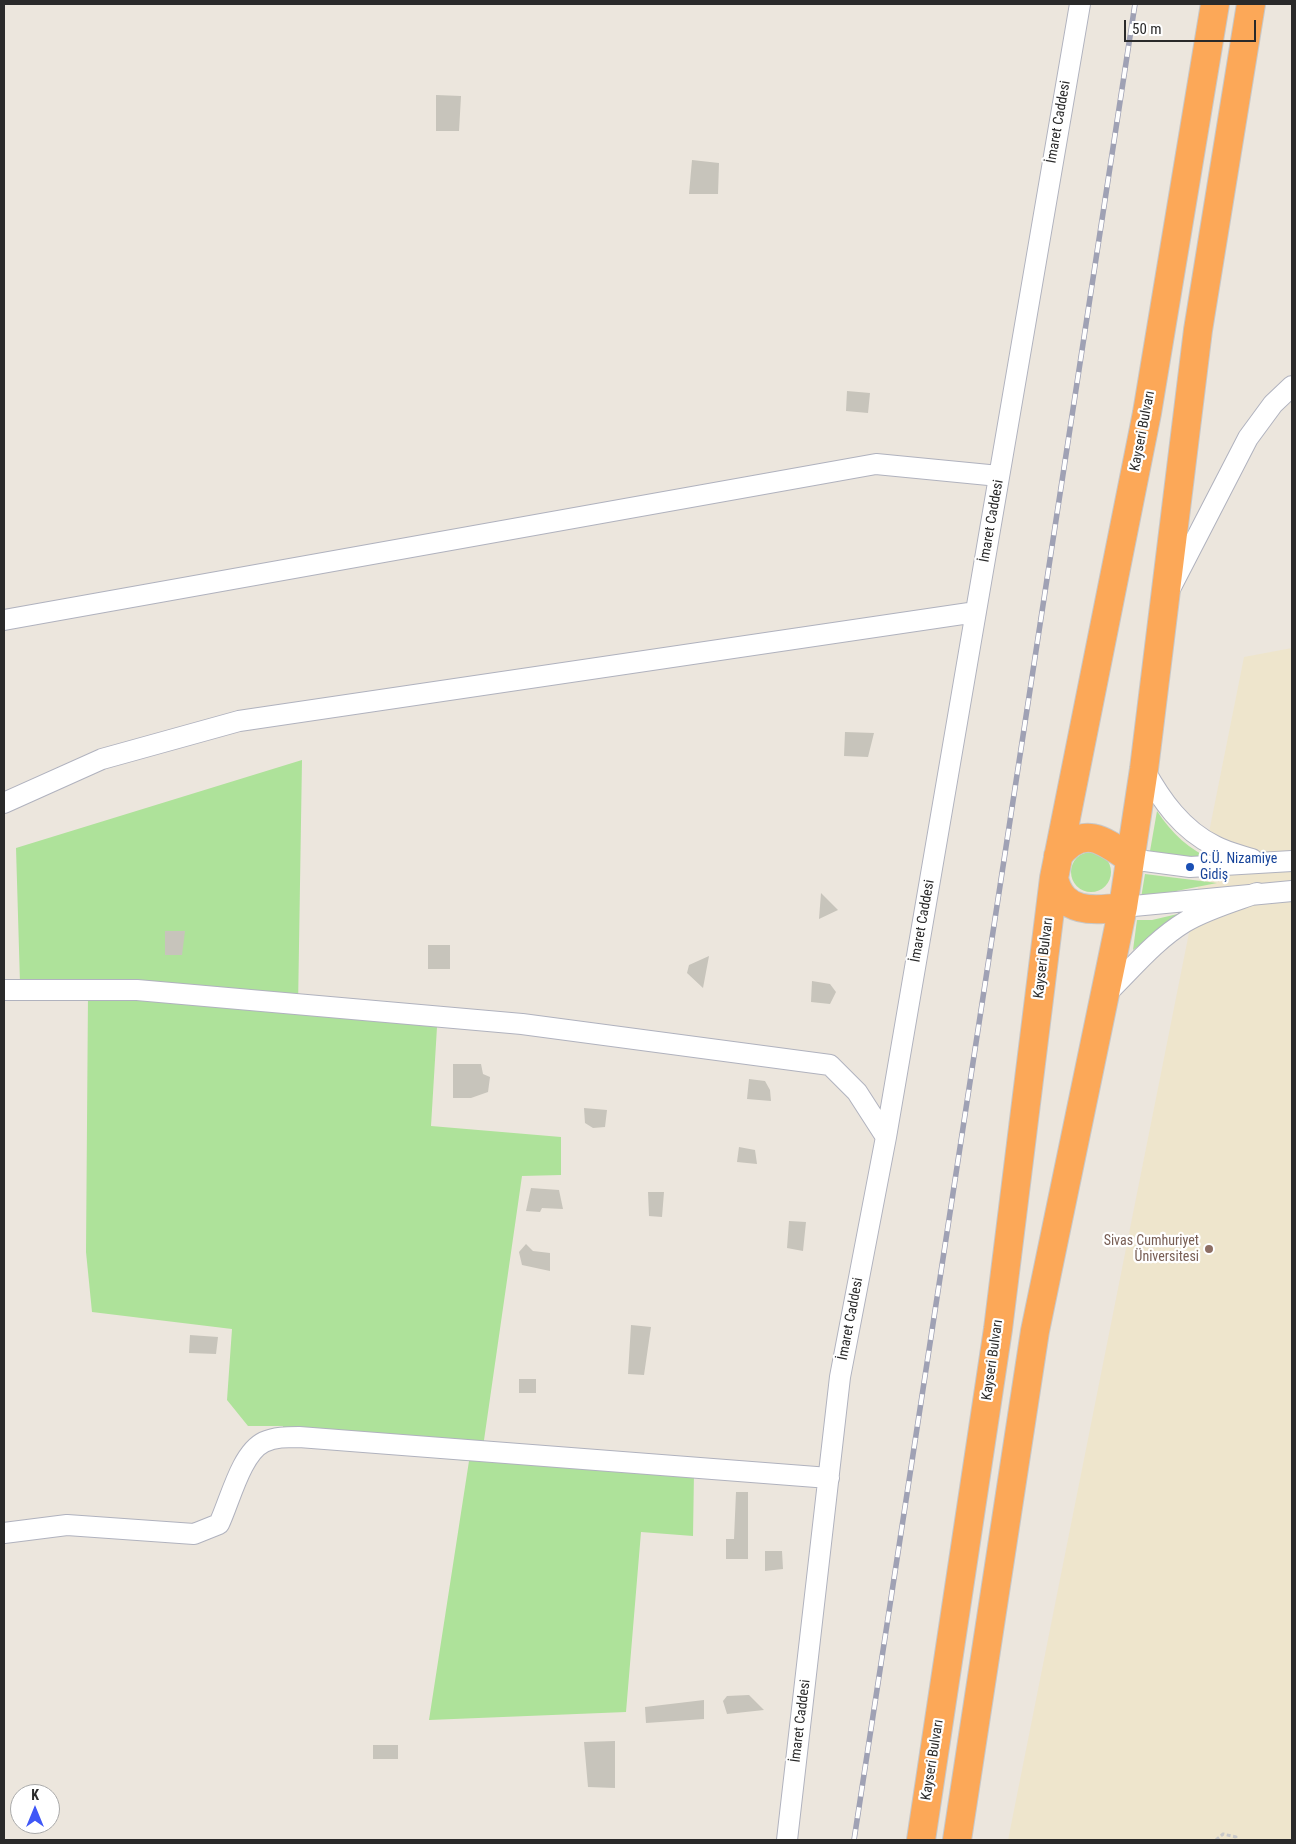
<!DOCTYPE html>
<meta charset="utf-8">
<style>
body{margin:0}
#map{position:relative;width:1296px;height:1844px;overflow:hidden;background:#ece6dd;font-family:"Roboto Condensed",sans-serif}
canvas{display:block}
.frame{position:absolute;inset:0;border:5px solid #2a2a2a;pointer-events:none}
.north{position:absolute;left:10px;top:1784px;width:50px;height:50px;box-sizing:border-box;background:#fff;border:1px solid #aaa;border-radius:50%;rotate:0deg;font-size:14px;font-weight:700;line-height:20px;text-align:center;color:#2a2a2a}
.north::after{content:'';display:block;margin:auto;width:18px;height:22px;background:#3f57f7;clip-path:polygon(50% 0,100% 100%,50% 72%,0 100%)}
.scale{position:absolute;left:1124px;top:20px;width:132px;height:22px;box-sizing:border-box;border:2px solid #2a2a2a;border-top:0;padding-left:6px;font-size:15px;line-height:18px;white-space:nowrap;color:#2a2a2a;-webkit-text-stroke:4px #fff;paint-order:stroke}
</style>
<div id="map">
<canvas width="1296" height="1844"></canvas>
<div class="frame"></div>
<div class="north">K</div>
<div class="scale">50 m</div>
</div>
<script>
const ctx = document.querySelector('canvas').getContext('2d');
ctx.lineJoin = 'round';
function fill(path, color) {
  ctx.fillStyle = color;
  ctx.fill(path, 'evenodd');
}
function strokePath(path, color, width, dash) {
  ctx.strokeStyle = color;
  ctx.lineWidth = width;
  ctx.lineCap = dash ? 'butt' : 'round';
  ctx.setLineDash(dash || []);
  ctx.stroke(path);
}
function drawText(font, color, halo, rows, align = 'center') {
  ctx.font = font + ' "Roboto Condensed",sans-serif';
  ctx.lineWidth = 4.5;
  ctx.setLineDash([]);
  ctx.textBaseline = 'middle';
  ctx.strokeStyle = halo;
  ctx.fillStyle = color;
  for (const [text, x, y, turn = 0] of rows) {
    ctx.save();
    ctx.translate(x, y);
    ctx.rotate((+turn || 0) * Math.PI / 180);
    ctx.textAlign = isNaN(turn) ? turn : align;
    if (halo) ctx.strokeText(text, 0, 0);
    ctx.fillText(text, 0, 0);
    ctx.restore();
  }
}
const education = new Path2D(`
 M1292,648v1192h-284l236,-1183z`);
const green = new Path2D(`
 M302,760l-4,248 139,19 -6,99 130,11v38l-39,1 -39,271 211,25 -1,64 -52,-4 -15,180 -197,8 40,-259 -188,-17 2,-18h-35l-21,-26 5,-71 -140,-17 -6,-60 2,-258 -68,-11 -4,-135z
 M1157,811c15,23 32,38 57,50l-64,-10z
 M1071 872a20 20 0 1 1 40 0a20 20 0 1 1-40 0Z
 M1145,874l72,9 -76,15z
 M1182,913l-49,37 4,-30h15z`);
const building = new Path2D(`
 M436,95l25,1 -2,35h-23z
 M692,160l27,3 -1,31h-29z
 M847,391l23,2 -2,20 -22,-2z
 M845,732l29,1 -6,24 -24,-1z
 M821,893l17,17 -19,9z
 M165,931h20l-3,24h-17z
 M428,945h22v24h-22z
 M709,956l-6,32 -16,-15 2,-8z
 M812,981l18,3 6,8 -6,12 -19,-2z
 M453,1064h28l2,10 7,3 -2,15 -17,6h-18z
 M749,1079l16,2 5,9 1,11 -24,-2z
 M584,1108l23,2 -2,17 -12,1 -8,-5z
 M739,1147l16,3 2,14 -20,-2z
 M531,1188l28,2 4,19 -21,-1 -2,4 -14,-1z
 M648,1192h16l-2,25 -13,-1z
 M789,1221l17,1 -3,29 -16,-3z
 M526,1244l7,7 17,2v18l-28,-6 -3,-13z
 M631,1325l20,2 -7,48 -16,-1z
 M190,1335l28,2 -2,17 -27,-1z
 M519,1379h17v14h-17z
 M736,1492h12v67h-22v-20h8z
 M765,1551h17l1,18 -18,2z
 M749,1695l15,15 -37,4 -4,-13 4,-5z
 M704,1700v19l-58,4 -1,-16z
 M615,1741v47l-27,-1 -4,-45z
 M373,1745h25v14h-25z`);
const path = new Path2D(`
 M1216,1840l7,-6 13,3 -1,3`);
const minor = new Path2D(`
 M1170,589l78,-151 25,-34 19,-18
 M4,620l872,-156 123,12
 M1144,769c17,31 38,61 71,77 11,6 24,9 37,13
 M4,803l98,-44 137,-38 737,-109
 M1130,859l60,8 102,-6
 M1123,907l169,-16
 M4,990h133l385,34 308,41 27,27 29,45
 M1105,995c25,-24 50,-55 80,-73 22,-13 47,-20 72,-29
 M4,1533l63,-8 127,9 25,-10c11,-23 22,-71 45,-82 11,-5 22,-5 35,-5l530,41
 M787,1840l53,-463 46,-240 194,-1133`);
const highway = new Path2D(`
 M1058,856c25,-32 46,-16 72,3
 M1123,907c-30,4 -61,7 -69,-29l93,-465 68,-409
 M921,1840l77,-511 56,-451
 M957,1840l78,-509 88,-424 21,-138 54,-439 53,-326`);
const rail = new Path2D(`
 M854,1840l281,-1836`);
const markers = [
 [1190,867,5,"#1a4fb4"],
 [1209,1249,5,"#8d6e63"]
];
const streetNames = [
 ["İmaret Caddesi",1059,122,-80],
 ["Kayseri Bulvarı",1143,431,-79],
 ["İmaret Caddesi",992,521,-80],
 ["İmaret Caddesi",923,921,-80],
 ["Kayseri Bulvarı",1044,958,-83],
 ["İmaret Caddesi",851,1319,-79],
 ["Kayseri Bulvarı",993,1360,-82],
 ["İmaret Caddesi",801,1721,-83],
 ["Kayseri Bulvarı",933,1760,-81]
];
const transitNames = [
 ["C.Ü. Nizamiye",1200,859],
 ["Gidiş",1200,875]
];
const educationNames = [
 ["Sivas Cumhuriyet",1199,1241],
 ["Üniversitesi",1199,1257]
];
fill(education, '#eee5cc');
fill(green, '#aee29a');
fill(building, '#c7c4bb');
strokePath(minor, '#b0b2be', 22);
strokePath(highway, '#c8c8c8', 30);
strokePath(path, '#c8c8c8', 3, [4, 2.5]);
strokePath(minor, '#fff', 20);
strokePath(highway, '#fca858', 28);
strokePath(rail, '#9fa1b4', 5.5);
strokePath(rail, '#fff', 4, [11]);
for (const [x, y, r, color] of markers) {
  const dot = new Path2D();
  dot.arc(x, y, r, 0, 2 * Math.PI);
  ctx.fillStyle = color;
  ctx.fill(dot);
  strokePath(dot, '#fff', 2);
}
drawText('14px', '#2a2a2a', '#fff', streetNames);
drawText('14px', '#164399', '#fff', transitNames, 'left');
drawText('14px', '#785e54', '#fff', educationNames, 'right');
</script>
